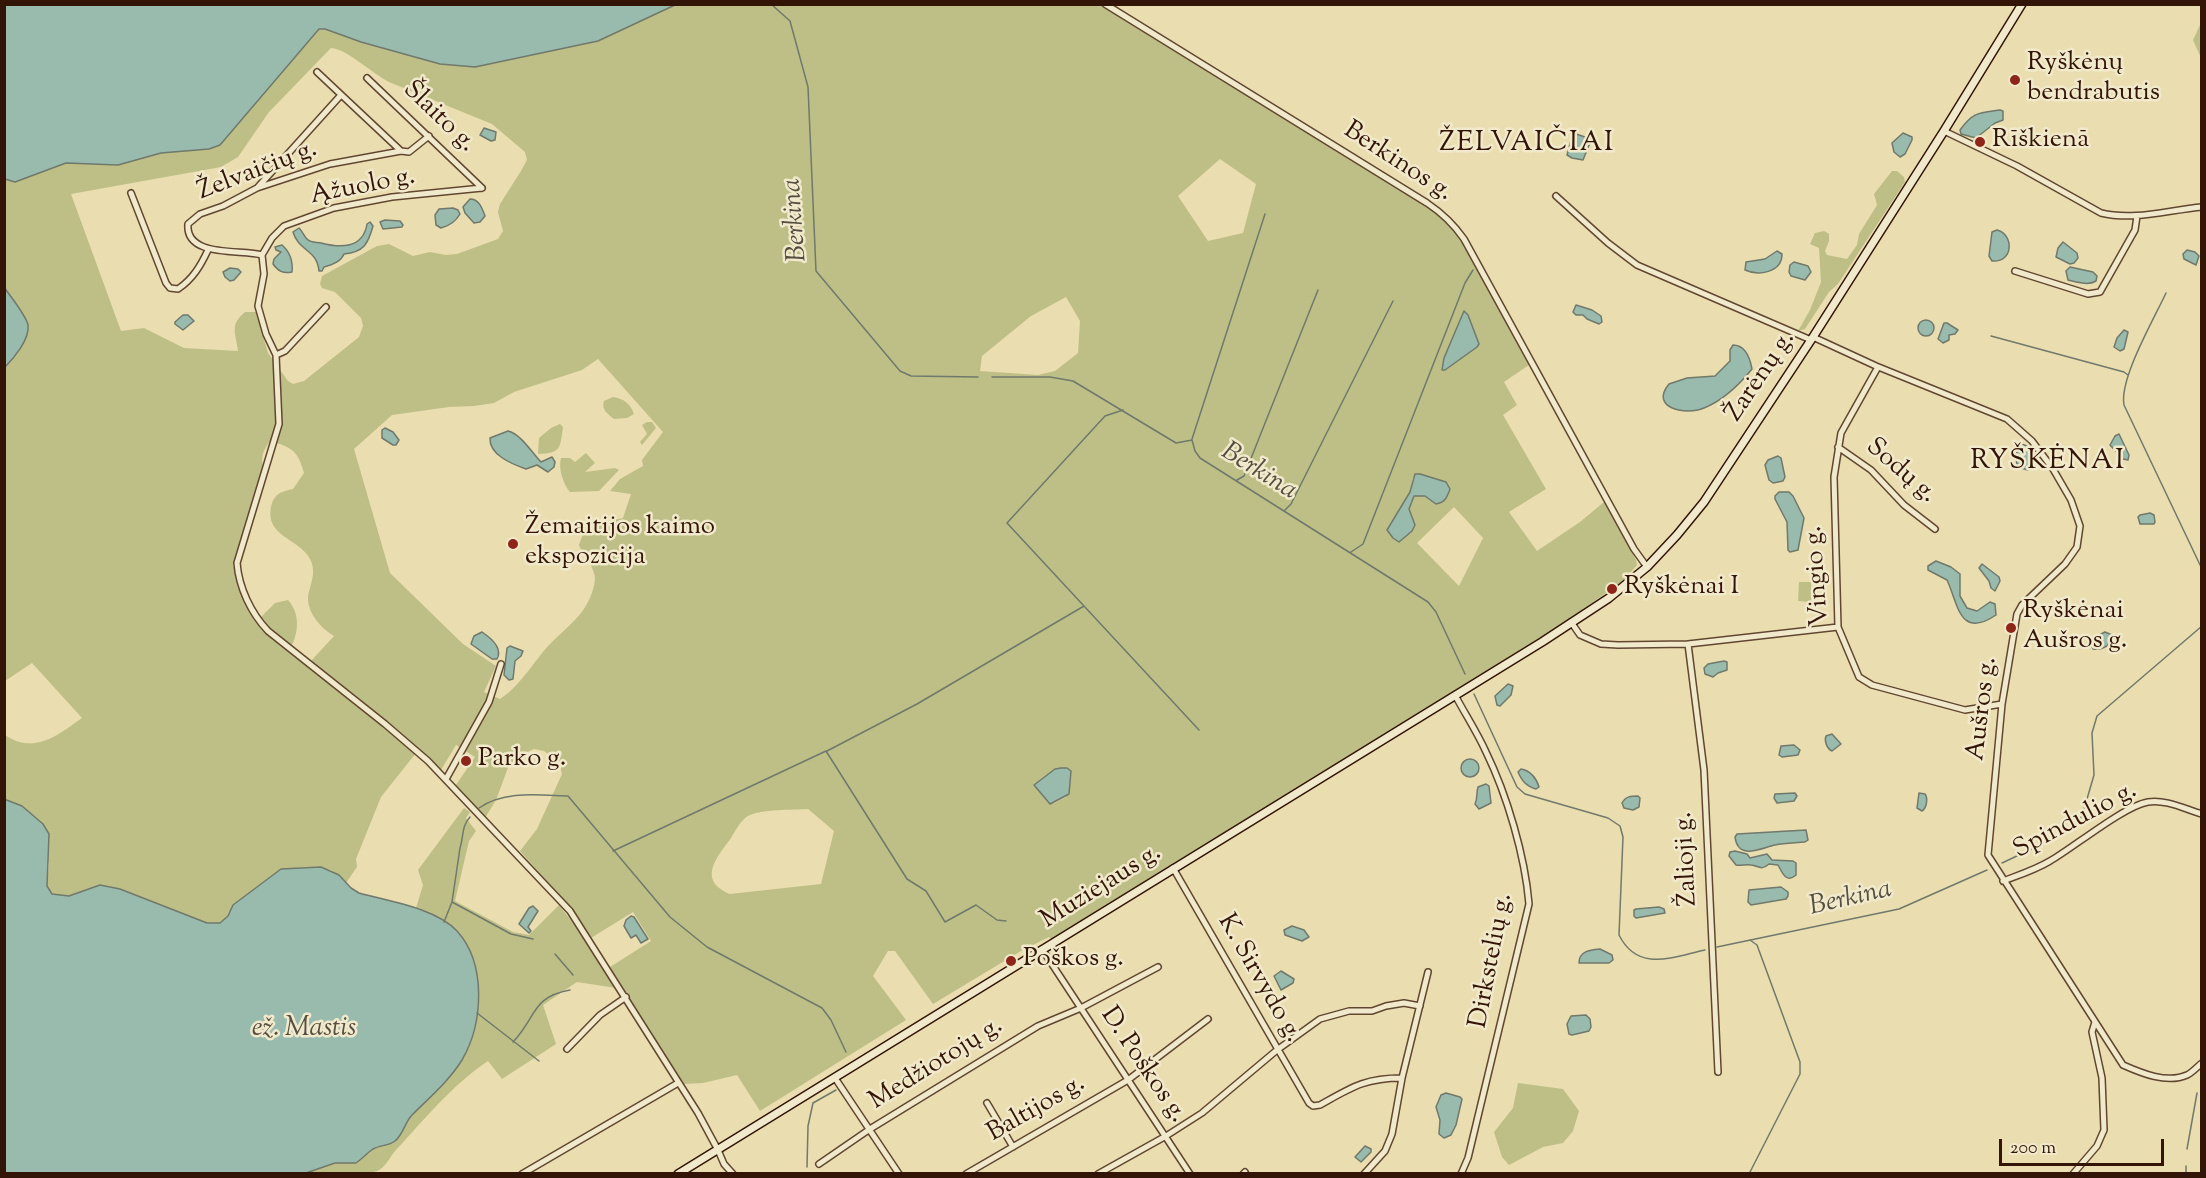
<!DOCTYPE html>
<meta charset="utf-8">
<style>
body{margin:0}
#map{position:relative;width:2206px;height:1178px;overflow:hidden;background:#eaddaf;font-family:"Sorts Mill Goudy",serif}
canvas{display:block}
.frame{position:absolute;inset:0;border:6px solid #331507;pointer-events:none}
.scale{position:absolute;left:1999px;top:1139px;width:165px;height:27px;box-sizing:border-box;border:3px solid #331507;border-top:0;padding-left:8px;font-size:18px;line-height:21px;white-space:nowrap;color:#331507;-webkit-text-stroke:4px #f1e9cb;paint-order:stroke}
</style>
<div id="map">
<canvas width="2206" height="1178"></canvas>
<div class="frame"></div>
<div class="scale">200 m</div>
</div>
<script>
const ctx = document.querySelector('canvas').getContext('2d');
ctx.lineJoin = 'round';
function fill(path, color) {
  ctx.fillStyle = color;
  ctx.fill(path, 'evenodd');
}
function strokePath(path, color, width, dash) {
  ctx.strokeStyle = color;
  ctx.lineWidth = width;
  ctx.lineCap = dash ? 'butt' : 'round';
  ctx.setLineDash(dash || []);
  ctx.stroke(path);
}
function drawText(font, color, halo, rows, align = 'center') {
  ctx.font = font + ' "Sorts Mill Goudy",serif';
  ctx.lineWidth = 5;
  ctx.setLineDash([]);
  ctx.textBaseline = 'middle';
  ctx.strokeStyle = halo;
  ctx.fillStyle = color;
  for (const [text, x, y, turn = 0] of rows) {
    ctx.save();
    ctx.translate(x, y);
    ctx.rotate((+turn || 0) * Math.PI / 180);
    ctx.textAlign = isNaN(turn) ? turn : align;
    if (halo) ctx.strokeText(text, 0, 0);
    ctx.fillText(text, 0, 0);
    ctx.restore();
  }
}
const green = new Path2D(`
 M675,5h424l330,203 22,16 9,13 69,128 -25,17 13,23 -14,10 43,74 -37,23 28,39 43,-29 24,-20 32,58 1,5 -14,16 -64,45 -507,314 -3,-3 -28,14 -88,53 -38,-53h-7l-15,25 33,44 -146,91 -23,-36 -34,8 -20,1 -73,-117 41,-26 -18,-29 -42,26 -20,-29 -51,-58 17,-22 25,-55 -3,-12 -15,-11 -10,-2 -13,6 -12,10 -13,35 -11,18 -29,-33 19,-28 -19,-12 -15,25 -130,-109 23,-25c-12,-7 -25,-21 -26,-36 0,-13 10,-26 2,-41 -11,-21 -45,-22 -39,-52 3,-13 9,-15 22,-18l11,-16c-6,-22 -12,-26 -34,-32 -7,10 -10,16 -6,28l-31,95 5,20 20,40 7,8 151,121 -35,44 -25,62 1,8 -11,16 -15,-13 -23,-3 -27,2 -48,36 -5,12 -8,6h-13l-87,-34 -20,-4 -31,11 -18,-2 -4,-8 2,-22 -27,-58 -17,-7v-64c29,20 53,0 77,-17l-50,-55 -27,18v-314l23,-42 -23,-38v-108l10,3 51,-19 52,2 43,-12 13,-3 35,-1 11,-4 99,-116h6l36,13 79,22 35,3 123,-26zM331,48c16,1 42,26 58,34l103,42 33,28 2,8 -6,11 -21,33 -2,8 5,19 -5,8 -41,15 -11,1 -16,-3 -17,4 -24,-12 -12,2 -55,30 -2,8 2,4 13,4 26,26 2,8 -4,11 -55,44 -11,3 -5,-3 -20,-28 -12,-41h-11c-16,13 -9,21 -7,39l-54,-3 -40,-20 -23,3 -50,-137 150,-27 17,-10 31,-45zM1220,159l36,25 -13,49 -35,8 -30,-45zM1066,297l14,24 -2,32 -23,18 -17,4 -58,-4 2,-15 49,-40zM598,359l65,73 -21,28 1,6 -23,13 -10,12 21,3 -8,24 -37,8 -7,19c4,11 16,22 16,34 -1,12 -7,25 -14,34 -8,10 -18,18 -27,27 -19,18 -31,44 -54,59l-16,-7 12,-26 -33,-22 -73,-71 -36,-124 38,-34 57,-8 25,-1 20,-3 20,-11 68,-22zM1413,477l28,26 -16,-7h-11l-5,13 2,8 -23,10 22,-35zM1454,507l29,31 -24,48 -42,-43zM1055,769l11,28 -12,6 -20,-18zM808,809l26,22 -13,53 -91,10c-34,-14 -12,-38 1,-56 4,-7 10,-18 17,-22 13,-7 45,-6 60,-7z
 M2201,23v35l-8,-18z
 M1892,171h5l7,6 1,5 -67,102 -9,8 -24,37 -7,2 12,-21 11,-28 -2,-34 -9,-4 5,-11 9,-2 5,3v7l-4,10 2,4 20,4 10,-14 2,-11 18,-29 -3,-11z
 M613,397c11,2 17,6 21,17l-7,4 -13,1c-6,-5 -13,-9 -10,-18z
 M647,422h5l4,6 -14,17 -2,-3 7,-8 -5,-9z
 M560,424l3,3c-3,22 -2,26 -25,27l1,-16 12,-10z
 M586,453l9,10 -10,9 30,-4 4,2 -20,21 -29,1c-7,-8 -12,-24 -9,-34h9l5,4z
 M1799,582h12v20l-13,-1z
 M288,600c12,13 11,32 3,47l-15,-12 -16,-17 15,-15z
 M464,808l6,4 -4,6 10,13 -7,10 -14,60 58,31 16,3 30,-30 28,36 29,47 -39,-6 -34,23 13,39 -54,35 -14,-18c-35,23 -64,59 -93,90 -5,6 -10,17 -18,20 -19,7 -53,3 -74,3l32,-11h22l19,-16 19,-6c6,-6 8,-16 14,-23 26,-31 50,-44 64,-84l-9,-93 -11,-14 -37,-19 7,-23 -5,-15z
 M1518,1083l45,6 16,22 -6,20 -10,12 -20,4 -34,18 -7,-8 -8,-25 19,-24z`);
const water = new Path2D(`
 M5,4h670v1l-77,36 -123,26 -35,-3 -79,-22 -36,-13h-6l-99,116 -11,4 -48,4 -43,12 -52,-2 -51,19 -10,-3z
 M2000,110l3,1v9l-8,3 -19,15 -15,-4 -1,-4c13,-18 18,-17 40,-20z
 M484,128l12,4 -1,8 -4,1 -11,-6z
 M1573,133l15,5 2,5 -7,17 -11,-2 -5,-3z
 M1903,133l9,4v3l-7,14 -5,3 -6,-5 -2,-9z
 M470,199c9,0 12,9 15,17l-5,6 -6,1 -9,-10 -2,-6z
 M453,208l5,2 2,4c-4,7 -11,12 -19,14l-5,-3 -1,-10 4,-6z
 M385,220l15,1 3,4 -1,2 -19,2 -3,-7z
 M370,222l3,4c-5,18 -9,26 -29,28 -3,8 -12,11 -20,13l-2,4h-3c-2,-22 -20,-19 -26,-39l6,-4c4,4 5,8 8,11 4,4 9,3 14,4 19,5 42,6 46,-19z
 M1997,230c17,4 17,33 -5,31l-3,-5 3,-24z
 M2063,242l14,11 1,5 -4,5 -4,1 -14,-7 2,-9z
 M282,245c8,7 11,17 10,27 -9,2 -14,-1 -19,-8l1,-5 7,-7 -5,-2 -1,-3z
 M2187,250l8,2 4,4 -3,9 -12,-6 -1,-5z
 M1777,251l5,3c0,19 -24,22 -37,16l1,-8 19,-3z
 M1794,262l14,4 3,6 -6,8 -14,-4 -2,-4 1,-7z
 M2070,267l23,5 4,4 -1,5c-8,5 -19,1 -28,-1l-2,-9z
 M230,268l8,1 3,3 -7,8 -4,1 -5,-4 -2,-5z
 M4,287c6,9 22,28 24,38 2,14 -14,33 -23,42z
 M1576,305l16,5 9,6 1,6 -3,2 -12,-5 -4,-4h-7l-3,-3z
 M1464,311l4,4 11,29 -2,3 -32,23h-3l2,-12z
 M183,315h5l6,6 -11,9 -8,-6v-2z
 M1918 328a8 8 0 1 1 16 0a8 8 0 1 1-16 0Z
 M1944,323h3l11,7 -3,4 -6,1v5l-6,3 -5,-4z
 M2124,330l4,2 -4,17 -4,2 -6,-4 3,-9z
 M1733,345c13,0 17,13 19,24 -13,16 -28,31 -48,39 -18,8 -55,0 -35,-24l18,-6 28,-2 15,-15v-11z
 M385,428l8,4 6,8 -3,5h-3l-11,-7v-8z
 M508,431c13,3 24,22 33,31l11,-5 3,5 -1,5 -6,5 -11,-7 -11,4c-14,-5 -37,-14 -36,-31z
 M2119,434l10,21 -1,5 -5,-1 -13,-14 5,-9z
 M2022,444c13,4 17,18 6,26l-10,-3c-3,-7 -2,-13 0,-20z
 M1778,456l3,2 4,19 -2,4 -10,2 -4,-3 -4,-15 3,-5z
 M1415,474h5l26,8 4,7c-3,8 -5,14 -14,15l-11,-8h-11l-5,13 6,16 -3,6 -13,11 -6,-4 -6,-8 23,-38z
 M1779,492h10l4,4 11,22 -6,32 -8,2 -2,-2 -1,-28 -12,-23v-3z
 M2150,513l4,2 1,7 -1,2h-14l-2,-7 2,-2z
 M1936,561l15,6 9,7v22l7,12 10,3 13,-9 5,2 1,11c-37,25 -38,-12 -49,-35l-19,-10v-4z
 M1982,564l17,13 1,4 -5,10 -4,-3 -2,-7 -10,-13z
 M482,632c9,6 21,16 15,27h-5l-21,-15 3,-8z
 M2105,632l7,3 1,4c-6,8 -10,11 -20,10l-3,-6v-3z
 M510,646l13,5 -2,5 -6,5 -2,18 -4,1 -5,-5 3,-27z
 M1724,661l3,1v8l-9,3 -5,4 -8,-3 -1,-6 4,-4z
 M1508,684l5,2 -2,9 -11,11 -3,-1 -2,-9z
 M1832,734l9,10 -9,7c-5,-2 -8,-10 -6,-15z
 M1794,745l6,5 -2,5 -16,2 -3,-2 2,-9z
 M1461 768a9 9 0 1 1 18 0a9 9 0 1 1-18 0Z
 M1061,768h6l4,3 -2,23 -19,10 -16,-19 21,-16z
 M1521,769c9,1 16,10 18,18l-3,2c-10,-3 -14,-8 -18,-17z
 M1486,784l3,2 2,17 -12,6 -4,-5c3,-6 1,-11 3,-17z
 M1795,793l2,3 -3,5 -17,2 -3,-5 1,-4z
 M1919,793l6,1c3,4 2,14 -3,17l-5,-3z
 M1638,796l2,2 -1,9 -6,3 -9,-2 -2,-5c4,-7 9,-7 16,-7z
 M4,799l18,7 21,18 6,10 -2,52 5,8 17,2 31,-11 20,4 87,34h13l8,-7 5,-11 48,-36 40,-2 18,8 12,13 8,5c29,8 77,15 98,38 30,33 26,93 5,129 -13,21 -33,38 -50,55 -7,7 -9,20 -17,26 -6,5 -15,4 -22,8 -6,4 -11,10 -17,14h-21l-32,11 -298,-1z
 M1806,830l2,10 -3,2c-10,1 -20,1 -30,3 -14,3 -37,16 -40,-8l2,-3z
 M1735,851l12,3 3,4 17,-4 5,6 21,1 3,2v12c-10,9 -14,-3 -18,-10l-9,-1c-8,7 -10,2 -18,1 -5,-1 -10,1 -15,0l-7,-9 1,-4z
 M1781,887l7,5v4l-2,3 -35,6 -3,-3 1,-12z
 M533,906l5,5 -10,16 3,4 -2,2 -10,-9 10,-16z
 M1659,907l5,2 1,4 -29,5 -2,-2v-6l2,-1z
 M631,916l3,1 14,22 -7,4 -5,-8 -5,3 -7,-12 2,-6z
 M1292,926l12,4 5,7 -7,4 -17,-6 -1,-5z
 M1600,949l12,6 1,5 -4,3h-30c0,-12 11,-13 21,-14z
 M1281,971l13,8 -1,4 -12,7 -7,-14z
 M1586,1015l4,4 1,8 -2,4 -17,4 -3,-1 -2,-10 4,-8z
 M1446,1093l14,4 2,2 -6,26 -5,10 -7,3 -5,-4 1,-14 -4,-13 5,-12z
 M1365,1146l6,3v3l-10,10 -6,-5z`);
const stream = new Path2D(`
 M771,4l19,17 18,66 8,184 84,100 11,5 67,1
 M2166,293c-12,26 -47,86 -42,112l78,164
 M1991,336l133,36 4,3
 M992,377h58l23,4 103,62 16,-3 3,11 5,7 228,144 8,10 29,62
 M1123,410l-18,6 -98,107 192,207
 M1192,439l73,-225
 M1237,480l7,-4 74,-186
 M1285,510l6,-6 102,-203
 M1351,552l12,-8 102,-261 8,-13
 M1474,694l43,93 8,7 83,24 12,8 3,11 -4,98c19,38 54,22 86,15
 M827,751l90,-47 167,-98
 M479,808c25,-18 60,-13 89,-12l102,121 37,30 115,61 9,12 15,32
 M613,851l213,-100 81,128 19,12 19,31 31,-17 21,15 9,1
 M2002,863l70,-33 10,-14 12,-41 -2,-42 5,-17 105,-90
 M452,902l59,32 22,5
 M444,922l8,-20 8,-54c4,-12 1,-21 10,-31
 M1717,947l182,-38 88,-39
 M555,954l18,21
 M477,1013l62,48
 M513,1042c24,-25 18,-45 57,-52
 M2201,1079h1
 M2187,1149l10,-56
 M807,1167l1,-41 5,-23 23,-13
 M1749,1174l51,-100v-12l-43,-117 -7,-5
 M2186,1174v-8`);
const street = new Path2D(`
 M1105,4l322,199c15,10 26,20 37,36l170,310 13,18
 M317,72l84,79
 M367,78l115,110
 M1944,131l73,35 84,47c33,8 67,-3 101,-6
 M258,187l83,-92
 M482,188l-90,9 -58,11 -50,18 -12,12 -10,17 2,19 -6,32 8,28 10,21 3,69 -42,139c2,25 14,50 31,68l117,93 43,37 142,150 128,202 20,37 6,14 9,10
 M131,193l35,90 4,5 8,1c15,-10 23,-24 30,-39
 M1556,196l52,47 29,22 174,75
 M262,255c-21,-6 -77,3 -74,-31l12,-10 23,-8 34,-18 73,-24 71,-13 8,1 20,-16
 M2015,271l73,23 12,-2 35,-62 2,-14
 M1813,337l63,29 131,53 25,22 21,28 18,31 9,26 -3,21 -12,17 -43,41 -5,9 -15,90 -14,151 135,210c18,8 44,19 64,10 5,-2 10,-8 15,-12
 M276,355l9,-4 41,-44
 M1878,367l-37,66 -7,44 4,150 21,50 13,8 93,25 37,-6
 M1838,447l33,23 33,35 31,24
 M1571,622l9,13 21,9 17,1 70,-1 150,-17
 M1688,644l16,126 14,302
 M1455,695c10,19 22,37 31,57 21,43 39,104 43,152l-61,254 -7,16
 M446,779l43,-77 12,-38
 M1173,868l136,235 4,3 7,-1c32,-18 45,-27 82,-27
 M2003,881c16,-6 32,-11 47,-20 23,-13 74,-55 98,-59 17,-3 37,7 54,12
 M1042,949l148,225
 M567,1049l33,-34 26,-18
 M835,1078l64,96
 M987,1103l26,44
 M819,1164l51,-35 168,-103 43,-18 77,-41
 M522,1174l156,-91
 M966,1174l162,-94 80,-61
 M1098,1174l68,-38 36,-23 75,-63 43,-31 29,-8h23l14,-5 18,-3 16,3
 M1243,1174l2,-2
 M1364,1174l21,-23 7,-17 10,-56 26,-106
 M2073,1174l24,-28 7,-16 -2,-52 -10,-46 3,-10`);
const secondary = new Path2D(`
 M678,1174l864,-532 67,-44 38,-31 30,-32 27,-33 109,-165 131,-206 78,-127`);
const markers = [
 [2015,80,6,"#8f2418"],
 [1980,142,6,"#8f2418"],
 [513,544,6,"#8f2418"],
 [1612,589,6,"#8f2418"],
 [2011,628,6,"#8f2418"],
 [466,761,6,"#8f2418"],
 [1011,961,6,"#8f2418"]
];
const poiNames = [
 ["Ryškėnų",2027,65],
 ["bendrabutis",2027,95],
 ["Rīškienā",1992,142],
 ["Žemaitijos kaimo",525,529],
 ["ekspozicija",525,559],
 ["Ryškėnai I",1624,589],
 ["Ryškėnai",2023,613],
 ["Aušros g.",2023,643],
 ["Parko g.",478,761],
 ["Poškos g.",1023,961]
];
const streetNames = [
 ["Šlaito g.",438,118,44],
 ["Berkinos g.",1397,163,33],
 ["Želvaičių g.",258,172,-21],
 ["Ąžuolo g.",363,188,-11],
 ["Žarėnų g.",1762,377,-56],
 ["Sodų g.",1900,472,41],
 ["Vingio g.",1819,576,-94],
 ["Aušros g.",1984,709,-83],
 ["Spindulio g.",2076,822,-28],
 ["Žalioji g.",1688,859,-93],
 ["Muziejaus g.",1102,888,-32],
 ["Dirkstelių g.",1493,961,-79],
 ["K. Sirvydo g.",1258,979,60],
 ["Medžiotojų g.",937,1065,-32],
 ["D. Poškos g.",1142,1066,56],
 ["Baltijos g.",1037,1110,-30]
];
const waterNames = [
 ["Berkina",797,220,-94],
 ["Berkina",1258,473,32],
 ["Berkina",1851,900,-13],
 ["ež. Mastis",304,1030]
];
const quarterNames = [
 ["ŽELVAIČIAI",1527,145],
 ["RYŠKĖNAI",2048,463]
];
fill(green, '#bebf86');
fill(water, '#98bbae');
strokePath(water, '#70796b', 1.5);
strokePath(stream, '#70796b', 1.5);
strokePath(street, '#614731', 8);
strokePath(secondary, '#331507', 10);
strokePath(street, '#f1e9cb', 5);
strokePath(secondary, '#f1e9cb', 7);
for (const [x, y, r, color] of markers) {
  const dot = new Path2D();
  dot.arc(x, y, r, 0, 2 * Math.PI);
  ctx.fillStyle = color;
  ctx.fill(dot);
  strokePath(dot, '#f1e9cb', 2);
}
drawText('26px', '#331507', '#f1e9cb', poiNames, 'left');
drawText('26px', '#331507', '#f1e9cb', streetNames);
drawText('italic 27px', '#564f41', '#f1e9cb', waterNames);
ctx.letterSpacing = '1.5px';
drawText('28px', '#331507', '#f1e9cb', quarterNames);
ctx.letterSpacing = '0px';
</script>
